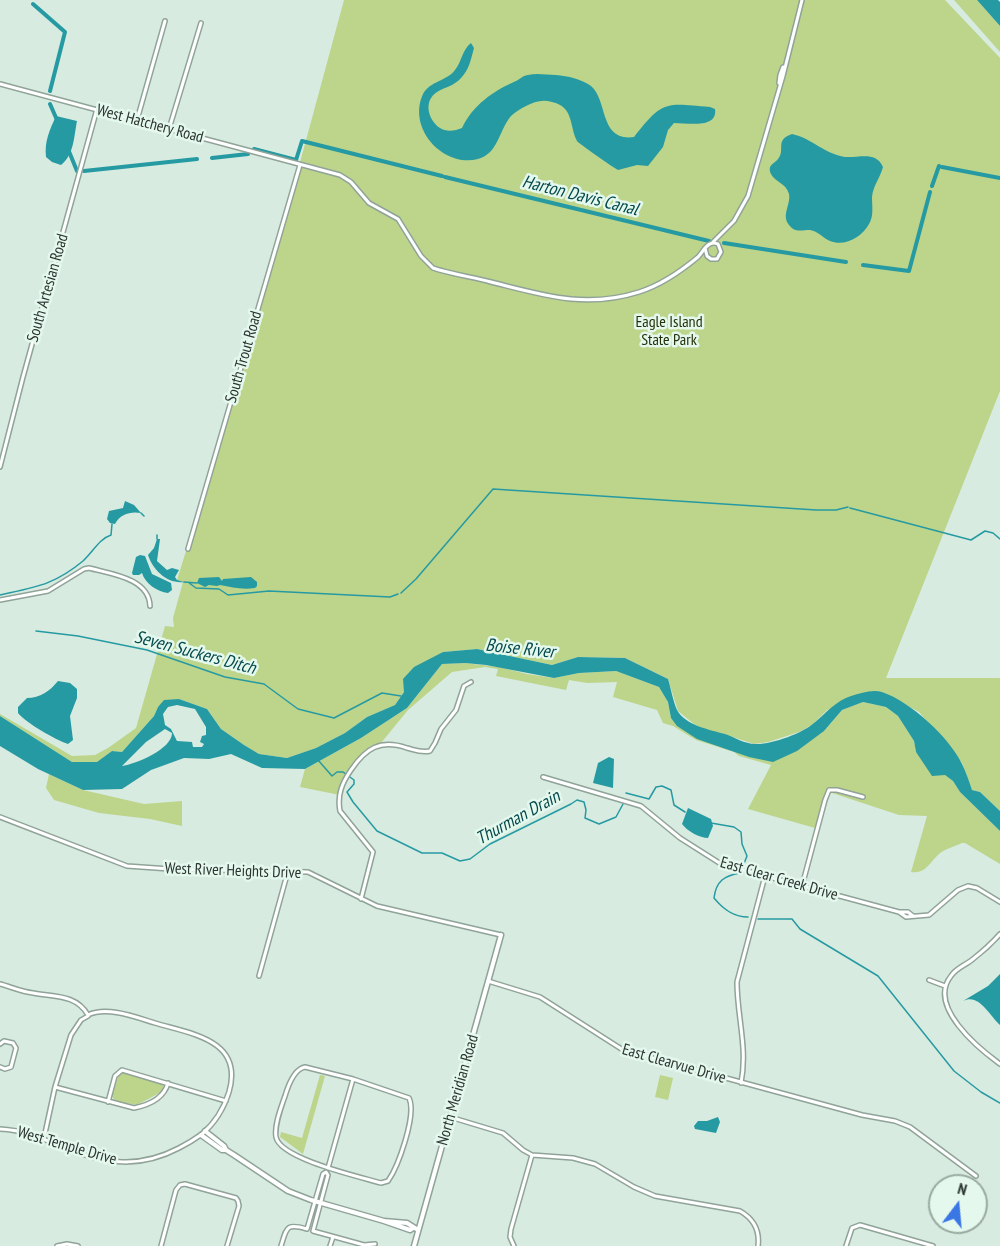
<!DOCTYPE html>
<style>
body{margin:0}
#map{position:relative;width:1000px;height:1246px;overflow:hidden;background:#d7ebe0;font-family:"PT Sans Narrow",sans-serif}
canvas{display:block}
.north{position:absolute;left:928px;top:1174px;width:60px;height:60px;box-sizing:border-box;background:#e4f8ed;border:2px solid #9aaaa1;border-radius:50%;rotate:16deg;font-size:16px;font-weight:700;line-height:24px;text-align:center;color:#2c3430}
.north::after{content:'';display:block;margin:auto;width:21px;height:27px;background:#3b76e5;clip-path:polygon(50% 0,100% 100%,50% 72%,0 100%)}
</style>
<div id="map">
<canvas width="1000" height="1246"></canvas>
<div class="north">N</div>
</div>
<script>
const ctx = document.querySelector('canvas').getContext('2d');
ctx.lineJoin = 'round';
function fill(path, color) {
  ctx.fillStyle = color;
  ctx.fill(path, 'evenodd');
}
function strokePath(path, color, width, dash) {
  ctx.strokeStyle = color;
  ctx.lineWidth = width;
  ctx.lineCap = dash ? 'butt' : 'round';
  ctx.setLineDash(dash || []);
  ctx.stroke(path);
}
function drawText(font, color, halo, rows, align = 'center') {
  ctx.font = font + ' "PT Sans Narrow",sans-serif';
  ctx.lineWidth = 5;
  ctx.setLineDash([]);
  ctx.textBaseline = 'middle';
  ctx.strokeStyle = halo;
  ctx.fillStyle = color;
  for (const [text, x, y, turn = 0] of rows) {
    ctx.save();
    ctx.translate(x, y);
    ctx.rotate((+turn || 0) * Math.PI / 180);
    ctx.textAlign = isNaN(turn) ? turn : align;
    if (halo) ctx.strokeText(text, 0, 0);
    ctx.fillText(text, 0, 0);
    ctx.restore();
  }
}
const green = new Path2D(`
 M344,0h601l55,58v333l-114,287h114v133l-20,-19 -8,-2 -10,-27 -43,-51 -38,-20 -54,18 -15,15 -13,7 -31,10 -14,2 -27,-9 -22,-5 -11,-6 -16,-13 -10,-32 -43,-21 -47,-1 -26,8 -75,-16 -34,3 -39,40 -9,13 -28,12 -22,16 -29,15 -29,10 -28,-4 -15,-9 -23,-16 -14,-20 -28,-10 -21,8 -4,9 -32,36 -10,-1 -14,11h-26l-72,-46v-2l72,42 23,-1 13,-7 28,-20 29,-102 9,1 -1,-9 10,-36 -6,-2 69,-222 1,-4 -3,-1 42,-139z
 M954,0h23l23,26v26z
 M465,663l34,4 28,7 27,4 25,-5 37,-2 43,16 9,15 3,16 48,28 16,5 89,-20 18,-21 21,-8 23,5 12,9 16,25 2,11 37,29 7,11 40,39v33l-35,-21h-3c-7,3 -19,7 -23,11 -10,9 -13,20 -28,18l16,-56 -28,-1 -73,-24 -11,37 -67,-19 23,-44 -32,-9 -5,-4 -38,-12 -23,-14 -10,-3 -6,-13 -44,-13 4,-15 -30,1 -18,-3 -3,10 -70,-14 2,-7 -13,-2 -33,5 -44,38 -27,33 -10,3 -7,5 -17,25 -7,19 -40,-8 5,-18 56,-31 46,-30 35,-44z
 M49,774l34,16 61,14 38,-3v25l-32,-7 -51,-6 -45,-13 -8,-12z
 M123,1073l37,10 3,2v6l-26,14 -22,-4 -3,-5 7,-22z
 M320,1075l5,1 -22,78 -23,-17 1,-5 21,6z
 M660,1075l13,3 -5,22 -13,-3z`);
const water = new Path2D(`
 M977,0h21l2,2v24z
 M471,43l3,5c-3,11 -5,22 -13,30 -7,8 -16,9 -24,14 -14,9 -9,28 3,36 6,4 15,3 22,0 11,-23 31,-37 54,-47 4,-2 8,-6 12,-6 9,-2 19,0 28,0 12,1 25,4 35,11 17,14 8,56 43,51 29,-37 31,-34 76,-30l5,2c3,20 -27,14 -41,14l-6,7 -5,17 -15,19 -11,-1 -19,5c-4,-2 -40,-27 -41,-29 -8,-16 -3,-34 -25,-39 -10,-3 -18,0 -26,4 -6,3 -11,6 -15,10 -12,14 -13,38 -33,43 -35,9 -71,-31 -55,-65 7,-13 24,-13 32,-24 7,-9 7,-20 16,-27z
 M56,116l21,5c-3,15 -3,34 -16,44l-9,-3 -6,-5c-2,-15 4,-28 10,-41z
 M792,134c19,4 33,20 53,23 15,1 31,-6 38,10 -3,11 -10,19 -11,30 0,9 2,19 -3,27 -7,13 -24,23 -39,17 -7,-3 -12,-10 -20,-11 -9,0 -15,3 -21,-5 -8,-10 2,-20 0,-31 -3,-11 -14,-12 -18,-20 -4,-9 3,-10 7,-15 8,-9 -4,-19 14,-25z
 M125,501l9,4 7,8c-10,-2 -21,1 -26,11l-5,-1 -3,-4 2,-8 14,-3z
 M157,539h3l-3,22 10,9 5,-2 7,2 -4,7 2,3 7,2c-17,2 -31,-12 -36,-27l6,-7z
 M140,555l5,1 7,18 19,9 1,7 -4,3c-11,-1 -23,-10 -26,-20l-3,2h-6l-1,-2 4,-16z
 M219,577l3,4 1,-2 28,-2 6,5v4l-2,2c-14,2 -23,-1 -35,-3l-3,1 -8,-1 -4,2 -8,-4 2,-5z
 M477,649l75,16 26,-8 47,1 43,21c3,10 5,22 9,31 8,15 33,20 48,24 9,3 20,10 30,10 16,1 48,-11 59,-21 12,-10 23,-23 37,-27 10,-3 21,-7 31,-4 29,10 67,45 80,72 4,8 7,17 10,26l8,2 20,19v20l-40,-39 -7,-11 -8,-6 -13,1 -16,-24 -2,-11 -16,-25 -12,-9 -23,-5 -21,8 -18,21 -27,20 -24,11 -24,-5 -52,-18 -20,-13 -6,-8 -3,-16 -9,-15 -43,-16 -37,2 -25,5 -68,-13 -21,-2 -23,1 -35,44 -46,30 -56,31 -43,-1 -31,-14 -22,5 -25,-1 -33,12 -29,19 -39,1 -45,-21 -38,-23v-30l72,46h25l15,-11 10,1 32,-36 4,-9 6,-7 15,-1 28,10 14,20 23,16 15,9 28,4 29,-10 29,-15 22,-16 28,-12 9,-13 -1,-13 11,-12 29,-15zM177,705l18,4 11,18v8l-4,1 -2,6 4,2 -2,3h-9l-1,-5 -15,-1 -6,-12 -6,-4 -2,-11 5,-7zM165,729l7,4c0,16 -36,31 -50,33l24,-24z
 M58,681l12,2 7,6v9l-7,18 3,24 -5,4c-12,-4 -42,-21 -50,-31v-6l9,-9c13,0 23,-7 31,-17z
 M609,757l5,2 -1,29 -20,-5 5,-20z
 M688,808l23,11 2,7 -5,12c-8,0 -21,-7 -26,-14z
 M1000,974v51c-11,-10 -21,-32 -37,-24l25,-15z
 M718,1117l2,5 -4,11 -21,-4 -1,-3 4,-5h9z`);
const stream = new Path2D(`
 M850,508l121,32 14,-9 8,2 7,6
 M141,513l3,3
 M157,535v4
 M184,582l13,1
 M189,583l7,5 23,1 9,6 41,-4 121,6 8,-3
 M401,593l15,-14 77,-90 323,21h20l12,-3
 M0,595c36,-8 54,-10 83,-34 10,-9 16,-22 28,-26l1,-11
 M36,631l42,5 69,14 78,27 39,7 34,25 36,9 48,-25 19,3
 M318,760l14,16 5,-4h6l11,8v4l-7,8 6,10 24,29 45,22h20l18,8 10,-2 20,-15 81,-40 6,-4 7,2 2,8 -1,8 14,6 17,-7 7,-13
 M626,793l23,6 7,-12 6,-1 9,4 3,15 11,7
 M711,823l23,4 7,5 1,12 5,12 -4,10
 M740,873c-16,3 -24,8 -26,25 9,11 19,19 34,19
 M758,919h34l8,10 78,47 76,95 27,21 19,11`);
const canal = new Path2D(`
 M33,4l32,28 -15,59
 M50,104l7,16
 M68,149l9,22
 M254,149l42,11 6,-19 140,35
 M212,158l36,-4
 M942,167l58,11
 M84,171l113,-12
 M445,177l264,64
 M932,186l7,-20
 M724,243l122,19
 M863,265l46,6 21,-79`);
const minor = new Path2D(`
 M779,83l1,-8 3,-8
 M0,84l340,91 11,7 18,21 29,16 23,37 12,12c18,6 39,9 58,14 52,13 94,27 148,10 22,-7 41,-20 59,-35 4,-4 7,-11 12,-13 4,-2 5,-1 8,0l3,8 -4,7h-6l-4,-3 -2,-8
 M137,120l28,-99
 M169,129l32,-106
 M713,242l21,-21 14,-25 35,-120 19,-76
 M0,467l23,-90 74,-268
 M188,549l112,-384
 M0,600l48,-9 36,-22 5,-1c22,6 60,10 61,38
 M543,777l98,29 39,32 41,26 178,48
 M0,817l127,49 43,3 138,3 69,34 124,29
 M802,886l23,-86 4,-10h8l26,7
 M361,899l12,-47 -33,-41c-3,-16 2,-28 11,-41 15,-22 29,-31 56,-22 8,2 14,5 23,3l5,-8 6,-14 15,-19 8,-24 7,-4
 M913,916l-5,-4h-9l7,5 23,-2 29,-25 10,-4 9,2 23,14
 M1000,934c-8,9 -18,18 -27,25 -7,6 -17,9 -22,17 -24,30 27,72 49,88
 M259,976l29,-105
 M929,980l16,6
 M488,981l52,16 83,53 239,65 33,6 15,6 66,49
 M0,984c11,3 22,8 33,9 21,4 43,1 55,22 19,-9 47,2 67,8 37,11 89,17 74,69 -5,16 -14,31 -27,42 -7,5 -15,10 -23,14 -40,21 -73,16 -114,0 -21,-9 -41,-18 -65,-19
 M0,1044l4,-3 9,2 3,5 -5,19 -6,2 -5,-2
 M305,1067l48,12 56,19c8,17 -11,69 -21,83l-7,2c-20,-6 -101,-24 -105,-46 -2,-12 5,-29 9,-41 3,-10 9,-27 20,-29z
 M741,1083c7,-35 -4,-66 -4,-101l28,-106
 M55,1087l79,21c15,-3 30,-10 34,-25
 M108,1102l7,-26 7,-6 104,31
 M450,1117l53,16 20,17 9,5 41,3 22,6 39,23 21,9 85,15c14,8 20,19 18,35
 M44,1138l11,-51 16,-52 10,-15 7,-4
 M328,1168l25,-89
 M307,1229l16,-55 3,-2 2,3 -15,56
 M313,1231l51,14 11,-1
 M57,1246l10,-2 11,2
 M161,1246l15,-56 4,-5 5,-1 51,14 2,3 1,5 -12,40
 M281,1246c6,-19 5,-23 26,-17
 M330,1246l3,-9
 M514,1246l-4,-9 1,-8 21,-74
 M846,1246l6,-18 8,-3 73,21`);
const tertiary = new Path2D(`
 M205,1131l19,15 2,4
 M201,1135l21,15h4l8,5 54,36 23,9 73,21
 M413,1228l-3,2 -26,-9 23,2 11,7
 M414,1246l87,-311`);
const streetNames = [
 ["West Hatchery Road",150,124,15],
 ["South Artesian Road",48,288,-74],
 ["South Trout Road",244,357,-74],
 ["West River Heights Drive",233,871,2],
 ["East Clear Creek Drive",779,879,16],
 ["East Clearvue Drive",674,1064,16],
 ["North Meridian Road",458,1090,-74],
 ["West Temple Drive",67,1146,16]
];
const parkNames = [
 ["Eagle Island",669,322],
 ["State Park",669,340]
];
const waterNames = [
 ["Harton Davis Canal",580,196,14],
 ["Boise River",520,649,6],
 ["Seven Suckers Ditch",195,653,15],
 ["Thurman Drain",518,818,-29]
];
fill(green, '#bdd48b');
fill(water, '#269aa2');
strokePath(stream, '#269aa2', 1.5);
strokePath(canal, '#269aa2', 4);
strokePath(minor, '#90a399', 6);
strokePath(tertiary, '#90a399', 7);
strokePath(minor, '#fff', 3);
strokePath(tertiary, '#fff', 4);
drawText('16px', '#2c3430', '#e4f8ed', streetNames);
drawText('16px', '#252f08', '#e4f8ed', parkNames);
drawText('italic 18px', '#064a4e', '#e4f8ed', waterNames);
</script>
